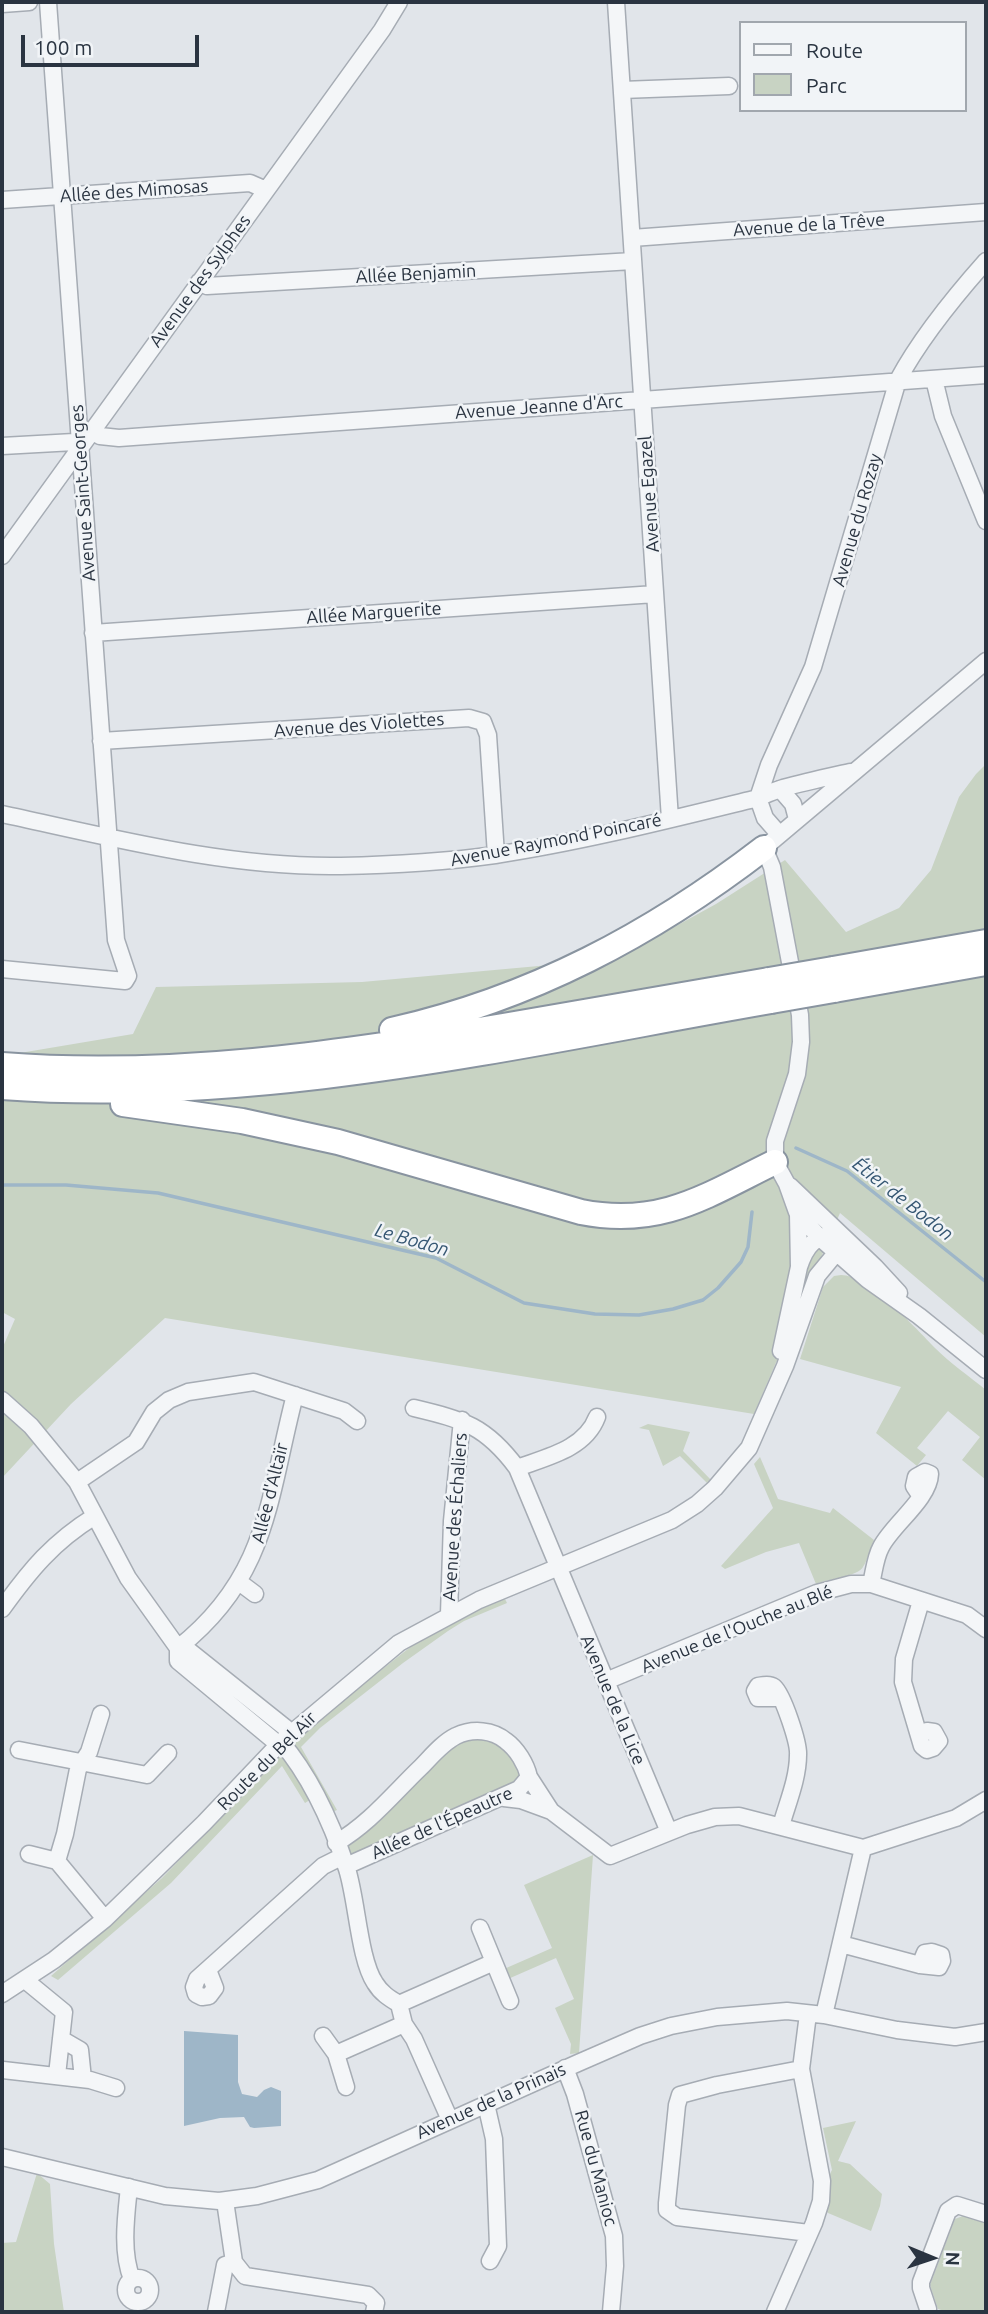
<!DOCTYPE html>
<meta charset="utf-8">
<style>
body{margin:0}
#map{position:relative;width:988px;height:2314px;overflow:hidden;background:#e1e5ea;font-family:Ubuntu,sans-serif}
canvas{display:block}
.frame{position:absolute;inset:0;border:4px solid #2a3441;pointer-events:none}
.legend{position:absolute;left:739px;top:21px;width:228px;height:91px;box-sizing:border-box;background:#f1f4f7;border:2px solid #a1a7ae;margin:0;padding:9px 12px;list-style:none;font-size:21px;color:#2a3441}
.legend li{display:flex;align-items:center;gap:14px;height:35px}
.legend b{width:35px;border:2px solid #a1a7ae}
.north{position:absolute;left:897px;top:2223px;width:70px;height:70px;-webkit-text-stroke:5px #f1f4f7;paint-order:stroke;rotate:92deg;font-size:19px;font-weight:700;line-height:28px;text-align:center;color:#2a3441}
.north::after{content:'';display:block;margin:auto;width:24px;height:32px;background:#2a3441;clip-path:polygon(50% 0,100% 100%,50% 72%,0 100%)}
.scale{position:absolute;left:21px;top:35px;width:178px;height:32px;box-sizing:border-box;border:4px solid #2a3441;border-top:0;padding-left:9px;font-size:21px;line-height:24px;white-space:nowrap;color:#2a3441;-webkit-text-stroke:5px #f1f4f7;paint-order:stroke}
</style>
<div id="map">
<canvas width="988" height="2314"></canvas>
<div class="frame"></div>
<ul class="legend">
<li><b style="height:9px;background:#f4f6f8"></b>Route</li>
<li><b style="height:19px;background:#c8d3c3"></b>Parc</li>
</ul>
<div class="north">N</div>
<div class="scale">100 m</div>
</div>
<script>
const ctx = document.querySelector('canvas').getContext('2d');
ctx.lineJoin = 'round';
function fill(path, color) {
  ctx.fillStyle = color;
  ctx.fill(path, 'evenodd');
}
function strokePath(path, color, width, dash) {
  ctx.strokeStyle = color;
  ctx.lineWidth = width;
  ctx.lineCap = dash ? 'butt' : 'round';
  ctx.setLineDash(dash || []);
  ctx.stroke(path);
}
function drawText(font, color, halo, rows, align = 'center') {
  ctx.font = font + ' Ubuntu,sans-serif';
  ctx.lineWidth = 5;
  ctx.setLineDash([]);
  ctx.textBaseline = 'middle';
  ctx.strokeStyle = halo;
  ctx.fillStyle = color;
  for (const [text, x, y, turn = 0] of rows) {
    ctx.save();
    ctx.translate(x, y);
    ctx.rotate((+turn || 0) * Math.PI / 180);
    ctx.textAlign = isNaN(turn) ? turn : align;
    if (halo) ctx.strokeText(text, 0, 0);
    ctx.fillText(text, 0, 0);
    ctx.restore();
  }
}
const green = new Path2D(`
 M986,764v573l-146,-124 -86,201 -589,-96 -94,86 -69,74v-129l13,-30 -13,-7v-256l131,-22 23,-47 206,-5 254,-23 100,-55 69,-44 61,72 53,-24 32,-38 28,-73 17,-23z
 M841,1275c26,0 76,54 94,73 15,15 34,28 51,42v90l-24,-20 18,-23 -32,-26 -31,37 9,7 -9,11 -41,-33 25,-46 -101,-28 23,-72 11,-11z
 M648,1424l42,8 -7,19 29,30 -4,3 -28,-28 -17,10 -14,-36 -10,-2z
 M760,1457l18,42 52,14 3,-5 41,32c-4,9 -6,19 -11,27 -4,9 -36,12 -47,17l-17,-41 -33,9 -41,17 -4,-3 52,-58 -19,-44z
 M505,1599l2,4 -43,18 -16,10 -45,32 -83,65 -19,19 36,63 -7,3 -41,-66 21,-21 108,-85 37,-22z
 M483,1735l25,11 16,32 -175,78 -3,-8 3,-4 56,-55h6l18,-19v-6l23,-21z
 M280,1756l3,1 30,41 -8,5 -23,-37 -111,117 -113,97 -7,-4 111,-98z
 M593,1855l-14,198 -9,1 1,-10 -16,-36 19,-9 -18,-41 -48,21 -4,-10 48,-21 -28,-63z
 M856,2121l-18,40 12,3 32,30 -2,12 -9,25 -43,-18 -3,-4c5,-12 2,-32 7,-39l-9,-42z
 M37,2173l13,11 4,60 10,68h-62v-69l14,-1z
 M968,2214l18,10v88h-39l-9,-3 -8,-24 25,-66z`);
const water = new Path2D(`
 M184,2031l54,4v47l4,12 15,3 7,-7 7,-3 10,4v35l-27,2 -4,-1 -6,-10 -24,1 -36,8z`);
const stream = new Path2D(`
 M796,1148l51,23 139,111
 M2,1185h64l92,8 278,65 88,45 71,11 44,1 34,-6 30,-9 15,-12 23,-26 7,-15 4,-35`);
const minor = new Path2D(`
 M616,2l54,817
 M2,4l27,-2
 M622,90l107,-4
 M2,200l248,-17 16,7
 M632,238l354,-26
 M199,282l8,4 426,-25
 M934,379l9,37 43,105
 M93,432l7,4 19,2 867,-63
 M2,446l72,-4 6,5
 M2,556l380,-526 17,-28
 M93,633l562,-39
 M986,661l-222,187 8,19 28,148 1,27 -4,32 -22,67v21l12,22 10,28 22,25 49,43 51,36 67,54
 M101,741l368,-23 14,4 5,13 8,120
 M780,789l13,15 4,15
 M758,798l11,-33 44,-98 85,-287c23,-43 56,-83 88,-119
 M758,798l7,20 14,16
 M2,814c111,24 225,54 339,52 51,-1 103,-4 154,-11 86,-13 173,-35 259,-56 10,-3 19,-8 29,-11 22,-6 45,-11 67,-16
 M2,969l123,12 3,-5 -12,-36 -68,-938
 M790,1186l85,81 24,26
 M781,1351l18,-84 -1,-53
 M2,1400l29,26 46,56 51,96 50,70v13l100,83
 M414,1408c50,12 72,18 103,60l152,364
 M517,1468c30,-11 68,-19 80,-51
 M77,1482l59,-40 18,-30 15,-12 19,-8 66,-10 90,29 13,10
 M239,1582l16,12
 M871,1584c3,-12 4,-26 10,-37 11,-22 48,-48 49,-73l-5,-2 -9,5 -2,9 6,9
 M2,1609c28,-39 51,-67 93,-93
 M449,1614l3,-93 10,-101
 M178,1648c91,-72 90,-150 117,-253
 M178,1648l10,2 104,83
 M606,1681l211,-88 34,-9h20l96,31 19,14
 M781,1698h-23l-3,-7 3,-5c6,-1 12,-2 16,1 9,8 25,56 24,68 0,24 -11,49 -17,71
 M101,1714l-12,38 -11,17 -13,65 -8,27 48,58
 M920,1735l7,-4 7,1 5,9 -6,7 -6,2 -5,-4 -19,-64 1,-23 17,-58
 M281,1742c31,36 51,82 66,127 10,31 12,90 28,114 6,10 14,15 24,21l5,20 10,15 36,81
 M19,1750l128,25 21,-22
 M529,1777l22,34 59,45 77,-31 28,-8 24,-1 124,32 93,-30 30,-18
 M504,1798l17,2 30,11
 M336,1843c33,-19 57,-49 84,-75 11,-11 22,-25 36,-32 17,-8 37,-6 50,5 11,8 20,23 23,36l-10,12 -173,77
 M29,1854l28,7
 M480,1928l30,73
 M841,1944l79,21 19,2 3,-6 -1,-6 -9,-3 -7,1 -5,12
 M208,1970l7,18 -6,8 -7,1 -6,-3 -2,-7 3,-8 126,-113 18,-9
 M25,1980l39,32 -7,63
 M2,1994l52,-34 51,-41 99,-96 77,-81 118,-99 80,-43 193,-80 25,-16 18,-16 34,-40 36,-82 32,-90 19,-23 1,-22c-23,8 -30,12 -38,36
 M399,2004l95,-42
 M824,2015l39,-167
 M323,2036l13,18 10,33
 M61,2039l19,11 3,29
 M336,2054l68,-30
 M565,2068l10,26 39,142 1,30 -4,46
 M801,2069l-84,16 -37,10 -3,10 -10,98v7l10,7 132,16
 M3,2070l87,10 26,8
 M486,2104l8,35 4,107 -8,15
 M2,2157l163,39 54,5 38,-5 61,-16 260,-117 62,-27 31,-10 46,-9 70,-6 37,4 73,15 58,7 31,-5
 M129,2187c-3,29 -8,65 3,92
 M225,2201l9,61
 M126 2290a12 12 0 1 1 24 0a12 12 0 1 1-24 0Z
 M928,2309l-7,-21v-6l27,-71 9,-6 29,9
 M216,2312l9,-47 9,-3 11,14 123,19 8,8 -2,9
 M775,2312l39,-89 7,-22 1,-20 -21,-112 7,-55`);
const highway = new Path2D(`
 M833,969l153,-27
 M834,990l152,-27
 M392,1030c140,-32 259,-95 372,-182
 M2,1065c169,13 335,-11 501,-39 89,-15 177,-31 266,-46
 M2,1087c259,19 515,-42 769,-86
 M123,1104l119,17 96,21 243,70c80,16 126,-17 194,-50`);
const highwayBridge = new Path2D(`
 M769,980l64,-11
 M771,1001l63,-11`);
const streetNames = [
 ["Allée des Mimosas",134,191,-4],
 ["Avenue de la Trêve",809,225,-4],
 ["Allée Benjamin",416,274,-3],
 ["Avenue des Sylphes",200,281,-54],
 ["Avenue Jeanne d'Arc",539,407,-4],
 ["Avenue Saint-Georges",83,493,-94],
 ["Avenue Egazel",649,494,-94],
 ["Avenue du Rozay",857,520,-74],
 ["Allée Marguerite",374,613,-4],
 ["Avenue des Violettes",359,725,-4],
 ["Avenue Raymond Poincaré",556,840,-11],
 ["Allée d'Altaïr",270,1493,-76],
 ["Avenue des Échaliers",455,1517,-86],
 ["Avenue de l'Ouche au Blé",737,1629,-22],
 ["Avenue de la Lice",613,1700,67],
 ["Route du Bel Air",267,1761,-45],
 ["Allée de l'Épeautre",442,1823,-24],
 ["Avenue de la Prinais",491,2101,-24],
 ["Rue du Manioc",596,2168,75]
];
const waterNames = [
 ["Étier de Bodon",903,1199,38],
 ["Le Bodon",412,1240,16]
];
fill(green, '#c8d3c3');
fill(water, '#9eb6c8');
strokePath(stream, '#9eb6c8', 3.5);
strokePath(minor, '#a6acb4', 19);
strokePath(highway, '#8994a0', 28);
strokePath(minor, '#f4f6f8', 16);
strokePath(highway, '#fff', 24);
strokePath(highwayBridge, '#8994a0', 28, []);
strokePath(highwayBridge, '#fff', 24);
drawText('18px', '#2a3441', '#f1f4f7', streetNames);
drawText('italic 19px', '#365773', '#f1f4f7', waterNames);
</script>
